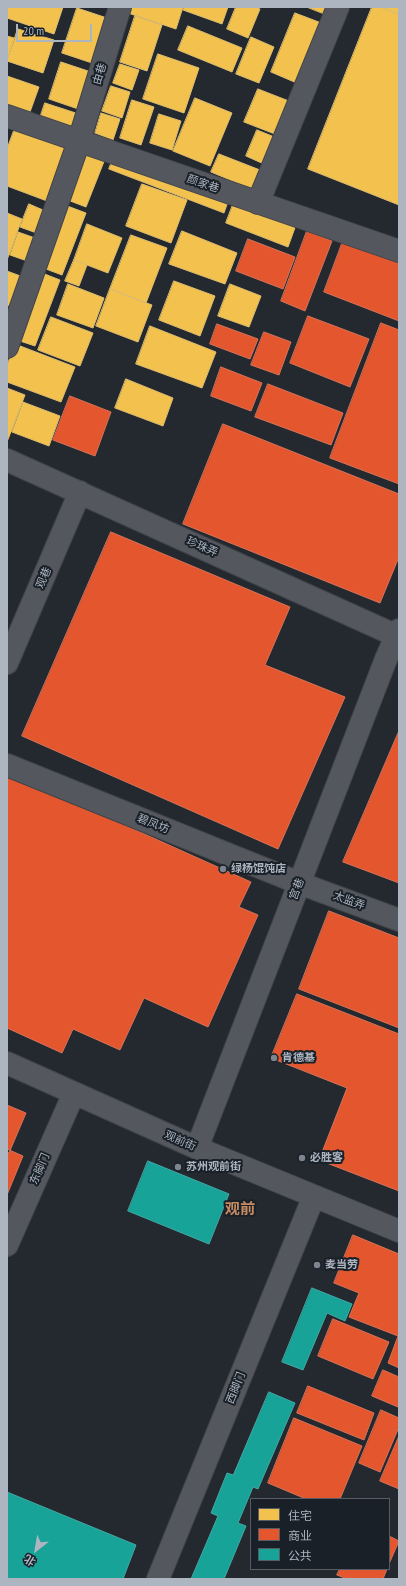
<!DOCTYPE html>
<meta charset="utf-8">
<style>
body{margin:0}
#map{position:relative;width:406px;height:1586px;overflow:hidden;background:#24292f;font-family:"PT Sans Narrow","Noto Sans SC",sans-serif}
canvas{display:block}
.frame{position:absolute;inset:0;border:8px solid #adb5c1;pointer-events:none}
.legend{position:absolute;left:250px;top:1498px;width:140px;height:72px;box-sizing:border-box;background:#192028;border:1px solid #545c65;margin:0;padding:5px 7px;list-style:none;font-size:12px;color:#adb5c1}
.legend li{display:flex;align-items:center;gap:8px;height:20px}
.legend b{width:20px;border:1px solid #545c65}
.north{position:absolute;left:16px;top:1530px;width:40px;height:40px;-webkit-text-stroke:3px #192028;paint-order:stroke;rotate:211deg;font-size:11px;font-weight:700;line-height:16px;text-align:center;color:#adb5c1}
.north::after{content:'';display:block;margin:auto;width:14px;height:18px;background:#adb5c1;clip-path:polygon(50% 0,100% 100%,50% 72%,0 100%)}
.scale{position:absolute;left:16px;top:24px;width:76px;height:18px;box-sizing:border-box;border:2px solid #adb5c1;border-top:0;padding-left:5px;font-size:12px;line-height:14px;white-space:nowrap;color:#adb5c1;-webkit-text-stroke:3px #192028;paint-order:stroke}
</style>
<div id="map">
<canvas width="406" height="1586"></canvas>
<div class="frame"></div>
<ul class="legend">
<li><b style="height:11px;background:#f2c14e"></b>住宅</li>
<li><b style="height:11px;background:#e4572e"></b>商业</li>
<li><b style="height:11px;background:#17a398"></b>公共</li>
</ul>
<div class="north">北</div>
<div class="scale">20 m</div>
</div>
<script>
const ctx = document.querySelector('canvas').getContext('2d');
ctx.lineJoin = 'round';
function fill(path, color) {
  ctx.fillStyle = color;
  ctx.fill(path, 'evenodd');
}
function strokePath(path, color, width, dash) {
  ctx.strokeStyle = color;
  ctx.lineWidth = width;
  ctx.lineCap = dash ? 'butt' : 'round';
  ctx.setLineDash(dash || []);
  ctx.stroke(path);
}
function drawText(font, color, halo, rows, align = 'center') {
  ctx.font = font + ' "PT Sans Narrow","Noto Sans SC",sans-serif';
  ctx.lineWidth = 4;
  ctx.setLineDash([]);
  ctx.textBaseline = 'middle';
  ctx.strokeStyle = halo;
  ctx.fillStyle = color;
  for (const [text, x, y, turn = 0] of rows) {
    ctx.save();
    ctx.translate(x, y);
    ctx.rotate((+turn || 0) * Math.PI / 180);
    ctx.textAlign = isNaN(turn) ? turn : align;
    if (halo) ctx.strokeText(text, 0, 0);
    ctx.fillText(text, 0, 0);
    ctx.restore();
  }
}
const homes = new Path2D(`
 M7,7h56l-9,27 -47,-16z
 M127,7h56l-7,22 -51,-17z
 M184,7h44l-6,17 -39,-14z
 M236,7h20l4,2 -12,29 -21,-9z
 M307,7h27l-4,9z
 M372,7h8l19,7v191l-91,-36z
 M380,7h19v7z
 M77,8l33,11 -15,45 -33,-11z
 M295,13l29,11 -25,60 -28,-12z
 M135,16l27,9 -15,46 -27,-9z
 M188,26l54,22 -10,24 -54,-22z
 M18,29l36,11 -11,33 -36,-12z
 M7,36l7,2 -7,23z
 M251,37l23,10 -15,36 -23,-9z
 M158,54l41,14 -15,45 -41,-14z
 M61,62l36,12 -13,37 -35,-12z
 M120,64l19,6 -7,20 -19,-7z
 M7,76l32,11 -9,25 -23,-8z
 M111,86l19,6 -8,26 -20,-7z
 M258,89l36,14 -14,33 -36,-14z
 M195,98l37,15 -22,53 -37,-15z
 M132,100l22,7 -13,38 -21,-7z
 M45,103l37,12 -6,18 -37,-12z
 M101,113l19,6 -7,21 -18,-7z
 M159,114l22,7 -9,29 -22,-7z
 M15,128l60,23 -20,53 -48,-18v-37z
 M257,130l20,8 -11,27 -20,-9z
 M117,149l114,44 -7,20 -115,-44z
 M83,152l22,7 -19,48 -21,-8z
 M219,154l41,16 -8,19 -41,-17z
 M142,184l45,16 -16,43 -45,-17z
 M234,202l62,23 -8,22 -62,-24z
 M29,204l21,9 -8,22 -22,-8z
 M62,204l24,9 -24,62 -24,-9z
 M7,213l15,6 -15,41z
 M87,224l35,14 -14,35 -34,-13z
 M182,231l55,22 -12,31 -56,-20z
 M18,232l20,7 -8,23 -20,-7z
 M131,235l36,13 -21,55 -36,-14z
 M74,260l13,5 -8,21 -14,-5z
 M7,271l16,6 -11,30 -5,-2z
 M37,271l23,9 -25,66 -24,-8z
 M174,281l41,15 -15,40 -41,-16z
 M68,284l36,14 -11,30 -36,-13z
 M230,284l31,12 -12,31 -31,-11z
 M110,289l42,16 -14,37 -42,-16z
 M51,317l42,16 -13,33 -42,-16z
 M150,326l66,26 -14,36 -66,-24z
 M15,344l60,23 -14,35 -54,-20v-16z
 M126,379l47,19 -10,28 -48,-18z
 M7,388l18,7 -18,47z
 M23,402l37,14 -11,30 -37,-14z`);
const shops = new Path2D(`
 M307,231l25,10 -27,70 -24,-10z
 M248,239l47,18 -12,32 -47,-18z
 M343,241l56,22v58l-75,-29z
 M308,316l61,23 -19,48 -60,-24z
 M381,323l18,7v154l-69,-26z
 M217,324l41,15 -8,20 -40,-15z
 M264,332l27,10 -12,33 -28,-10z
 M221,367l41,16 -11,28 -40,-15z
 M268,384l75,29 -12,32 -76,-28z
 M70,396l41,16 -16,44 -42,-16z
 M223,424l176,70v63l-19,46 -197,-79z
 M111,532l179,75 -25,58 80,32 -67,152 -256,-113z
 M399,731v152l-56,-21z
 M7,772l244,110 -12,25 19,8 -50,112 -64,-29 -24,52 -47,-21 -11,24 -55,-25z
 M329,911l70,27v90l-100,-39z
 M297,994l102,40v157l-80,-31 28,-72 -76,-30z
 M7,1105l19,8 -17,40 -2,-1z
 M7,1149l16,7 -16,39z
 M353,1235l46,19v114l-11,-5 10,-27 -49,-19 10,-24 -25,-10z
 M333,1319l56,23 -16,37 -55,-23z
 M383,1370l16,7v26l-1,4 -26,-11z
 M308,1386l66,27 -10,27 -67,-27z
 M381,1410l18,8v9l-19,45 -21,-9z
 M294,1418l68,28 -22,53h-34l-38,-16z
 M399,1436v53l-19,-8z
 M389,1536l10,5 -10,23z
 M340,1569h47l-4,10h-36l-10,-4z`);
const public = new Path2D(`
 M148,1161l81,33 -20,50 -81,-33z
 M312,1288l40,16 -7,17 -18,-8 -24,57 -21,-8z
 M269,1392l26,11 -37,86 -5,-2 -15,36 8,3 -22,53h-33l27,-63 -7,-3 16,-40 6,2z
 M7,1492l129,53 -13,34h-116z`);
const minor = new Path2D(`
 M7,116l392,135
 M258,203l80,-196
 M7,347l72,-206 41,-134
 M7,460l390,176
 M7,663l73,-171
 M7,765l292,118 100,37
 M7,1063l190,85 202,83
 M197,1148l189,-489 13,-29
 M7,1245l67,-152
 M158,1579l156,-383`);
const markers = [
 [223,869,4,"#7d848e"],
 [274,1058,4,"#7d848e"],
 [302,1158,4,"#7d848e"],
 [178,1167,4,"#7d848e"],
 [317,1265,4,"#7d848e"]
];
const streetNames = [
 ["由巷",100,74,-73],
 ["颜家巷",203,184,19],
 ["珍珠弄",202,547,24],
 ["观巷",44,578,-67],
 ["碧凤坊",153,824,22],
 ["宫巷",297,889,-69],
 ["太监弄",349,901,20],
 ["观前街",180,1141,24],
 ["东脚门",40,1169,-66],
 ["西脚门",236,1388,-68]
];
const poiNames = [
 ["绿杨馄饨店",231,869],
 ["肯德基",282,1058],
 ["必胜客",310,1158],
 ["苏州观前街",186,1167],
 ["麦当劳",325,1265]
];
const districtNames = [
 ["观前",240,1210]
];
fill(homes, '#f2c14e');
strokePath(homes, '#ddbd70', 1);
fill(shops, '#e4572e');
strokePath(shops, '#d4735a', 1);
fill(public, '#17a398');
strokePath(public, '#44a8a4', 1);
strokePath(minor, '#404348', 24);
strokePath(minor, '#54575d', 22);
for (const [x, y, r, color] of markers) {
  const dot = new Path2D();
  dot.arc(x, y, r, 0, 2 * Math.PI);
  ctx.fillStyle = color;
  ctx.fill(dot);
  strokePath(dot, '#192028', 1.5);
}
drawText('11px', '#adb5c1', '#192028', streetNames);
drawText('bold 11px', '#adb5c1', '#192028', poiNames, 'left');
drawText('bold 15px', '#c78b62', '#192028', districtNames);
</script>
